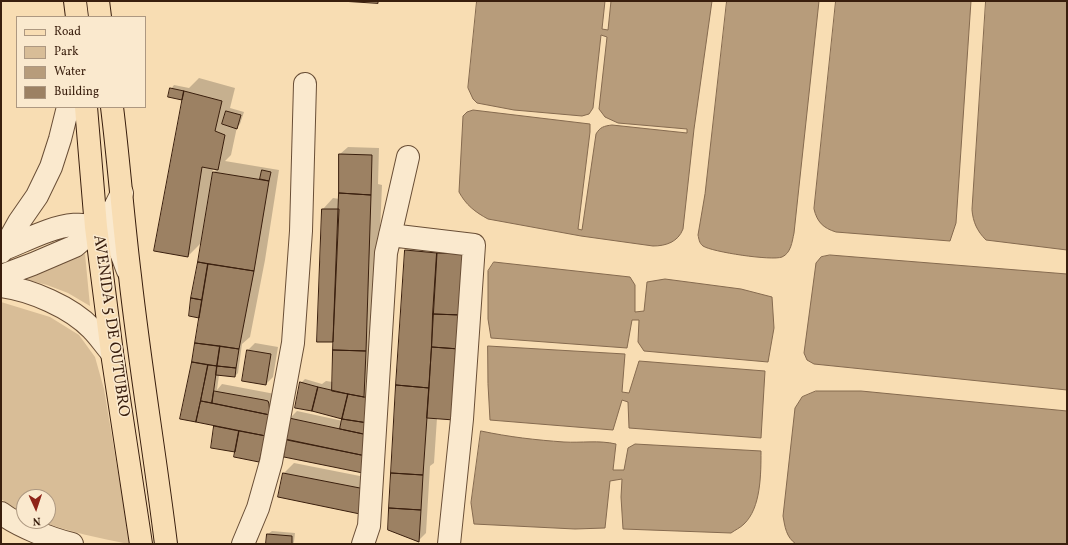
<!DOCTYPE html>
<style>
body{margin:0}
#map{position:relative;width:1068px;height:545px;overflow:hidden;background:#f8ddb3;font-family:Vollkorn,serif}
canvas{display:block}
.frame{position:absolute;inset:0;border:2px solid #391e0d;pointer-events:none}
.legend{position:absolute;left:16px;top:16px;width:130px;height:92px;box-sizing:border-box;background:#fae9ce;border:1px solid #ad9881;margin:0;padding:5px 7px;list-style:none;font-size:12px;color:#391e0d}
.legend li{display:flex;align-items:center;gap:8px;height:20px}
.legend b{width:20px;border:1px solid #ad9881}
.north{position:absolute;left:16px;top:489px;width:40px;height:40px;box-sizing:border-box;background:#fae9ce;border:1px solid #ad9881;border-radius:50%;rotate:177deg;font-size:11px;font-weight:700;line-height:16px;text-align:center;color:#391e0d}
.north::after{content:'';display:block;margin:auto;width:14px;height:18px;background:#8f2418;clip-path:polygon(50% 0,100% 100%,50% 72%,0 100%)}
</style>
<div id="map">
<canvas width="1068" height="545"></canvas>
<div class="frame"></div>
<ul class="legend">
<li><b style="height:5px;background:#f8ddb3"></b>Road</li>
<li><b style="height:11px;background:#d8bd97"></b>Park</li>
<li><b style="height:11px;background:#b79c7b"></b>Water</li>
<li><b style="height:11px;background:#9c8163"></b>Building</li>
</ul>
<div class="north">N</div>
</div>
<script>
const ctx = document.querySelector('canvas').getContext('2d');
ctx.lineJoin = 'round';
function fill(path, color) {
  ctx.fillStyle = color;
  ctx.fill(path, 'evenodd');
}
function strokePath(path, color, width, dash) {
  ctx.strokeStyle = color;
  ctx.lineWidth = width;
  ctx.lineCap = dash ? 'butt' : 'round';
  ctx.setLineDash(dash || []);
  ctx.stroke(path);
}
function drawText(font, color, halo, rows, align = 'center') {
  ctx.font = font + ' Vollkorn,serif';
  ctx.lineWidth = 3;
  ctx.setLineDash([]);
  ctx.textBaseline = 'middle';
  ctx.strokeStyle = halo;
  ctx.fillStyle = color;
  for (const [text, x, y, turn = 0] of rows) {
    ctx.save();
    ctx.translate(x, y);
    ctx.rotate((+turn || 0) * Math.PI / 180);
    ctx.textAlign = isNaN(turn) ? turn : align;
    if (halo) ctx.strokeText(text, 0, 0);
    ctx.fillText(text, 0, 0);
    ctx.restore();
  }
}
const green = new Path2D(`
 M85,254l5,52 -22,-13 -21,-8 -23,-6z
 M1,302l49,15 29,18 16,22 9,32 20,119 5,36c-30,-6 -60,-12 -88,-23h7v-24h-24v17l-23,-15z`);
const water = new Path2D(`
 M477,1h128l-3,28 6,1 3,-29h101l-18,128 -11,100c-5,13 -17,17 -30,17l-72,-10 -93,-17c-13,-7 -22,-14 -29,-27l4,-76 4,-4 6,-2 117,14v8l-12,97 4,1 14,-96c4,-7 8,-8 16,-9l75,8v-4l-69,-6 -13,-6 -6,-8 8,-72 -6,-2 -8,73 -4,6 -7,2 -68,-6 -37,-7 -4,-4 -5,-11z
 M727,1h92l-25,232c-2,9 -3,20 -12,24 -10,4 -70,-5 -79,-11 -4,-3 -4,-7 -5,-11l7,-41z
 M836,1h135l-15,222 -6,18 -114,-9c-13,-4 -19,-10 -22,-23z
 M986,1h81v249l-81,-10c-9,-9 -13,-18 -14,-30z
 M830,255l237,19v116l-253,-26 -7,-4 -3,-7 12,-90 5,-6z
 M494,262l136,15 5,8v27l9,-1 3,-29 18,-3 76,10 31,8 2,31 -6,34 -124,-11 -6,-9 1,-22h-7l-5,28 -136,-10 -3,-19v-48z
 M488,346l137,8 -3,38 7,1 10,-32 126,10 -4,67 -132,-10 -1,-26 -6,-2 -9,30 -123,-10 -2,-36z
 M816,391h45l206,20v133h-271c-10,-7 -11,-17 -13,-28l12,-108 7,-11z
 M481,431c28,6 55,9 83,11 17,1 35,-2 52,2l-3,26h11l4,-22 7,-4 126,7c0,23 0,57 -17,73 -4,4 -9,6 -13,9l-108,-4 -2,-32 1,-18 -12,2 -5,47 -30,1 -101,-5 -3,-21z`);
const shadow = new Path2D(`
 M199,78l36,10 -5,20 14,4 -4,12 -3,3 -6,28 -6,6 54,9 -14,90 -15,77 -8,7 -4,29 -3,3 -16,-1 -2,15 5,-6 53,10 -9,60 -7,7 -23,-10 -24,-4 3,-22 -34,-7 19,-101 -10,-1 12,-74 -14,14 -4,-159 -2,2 -11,-10 3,-4 15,3zM213,168l4,1 -5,5z
 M348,147l31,1 -1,36 4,1 -12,280 -84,-9 4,-38 7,-7 46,10v-3l-42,-35 4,-4 17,5 4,-3 7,1 1,-41h-16l5,-132 10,-11 7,1v-45z
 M416,240l55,7 -34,171 -3,45 -4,3 -4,67 -7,7 -13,-290z
 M255,343l23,4 -5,30 -7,7 -23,-3 5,-31z
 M294,463l81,16 -15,34 -77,-39z
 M272,531l23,2 -1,9 -1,2h-22l-3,-10z`);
const building = new Path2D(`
 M341,1h37v2z
 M170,88l14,3 -2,9 -14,-3z
 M184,91l38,10 -7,30 10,4 -7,35 -16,-3 -14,90 -34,-6z
 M226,111l15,4 -4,14 -15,-5z
 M339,154l33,1 -1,40 -32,-2z
 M262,170l9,2 -2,9 -9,-2z
 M213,172l56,9 -15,90 -56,-9z
 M339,193l32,2 -5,156 -33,-1z
 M322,209h17l-6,133h-16z
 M405,250l32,3 -8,135 -33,-3z
 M437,253l28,1 -4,61 -28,-1z
 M198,262l10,2 -6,36 -11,-2z
 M208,264l46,7 -15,78 -44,-6z
 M191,298l11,2 -3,18 -10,-2z
 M433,314l28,1 -2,34 -27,-2z
 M195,343l25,3 -3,20 -25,-4z
 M220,346l19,3 -3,19 -19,-2z
 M432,347l27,2 -5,71 -27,-2z
 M247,350l24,4 -5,31 -24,-4z
 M333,350l33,1 -2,46 -32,-6z
 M192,362l16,3 -12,57 -16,-3z
 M208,365l9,1 -5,37 -11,-2z
 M217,366l19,2 -1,9 -19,-2z
 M300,382l18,5 -6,24 -17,-3z
 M396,385l33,3 -6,87 -32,-2z
 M318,387l30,7 -6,25 -30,-8z
 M214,391l50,9 4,1 1,3 1,11 -58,-12z
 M348,394l21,4 -1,25 -26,-4z
 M201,401l69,14 -4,21 -70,-14z
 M289,418l79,17 -2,21 -81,-17z
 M342,419l26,4v12l-28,-6z
 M214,426l25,5 -4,21 -24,-4z
 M239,431l27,5 -7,26 -25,-5z
 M287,440l79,16 -3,17 -79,-16z
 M283,473l82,16 -5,25 -82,-17z
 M391,473l32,2 -2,35 -32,-2z
 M389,508l32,2 -2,32 -31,-12z
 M267,534l25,2v8h-26z`);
const minor = new Path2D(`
 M390,235l84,10 -12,174 -13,125
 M4,249c36,-14 88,-47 115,0 4,7 6,15 9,22
 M1,252l3,-3 15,-27 18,-26 14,-29 9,-28 8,-32
 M1,276l32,-12 42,-18 31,-27 8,-10 8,-16
 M1,286c30,4 70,21 91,43 7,7 13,16 20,24
 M1,513c17,13 50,26 71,31
 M243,544l15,-36 13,-46 22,-119 8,-112 4,-147
 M363,544l6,-18 17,-273 22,-96`);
const major = new Path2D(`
 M75,1l2,16
 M98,1l2,16
 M86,107l10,120 16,126 29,191
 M112,107c7,56 11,113 18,169 10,90 25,179 36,268`);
const streetNames = [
 ["AVENIDA 5 DE OUTUBRO",110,326,82]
];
fill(green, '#d8bd97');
fill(water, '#b79c7b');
strokePath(water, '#856a4f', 1);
fill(shadow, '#0003');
fill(building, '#9c8163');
strokePath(building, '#391e0d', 1);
strokePath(minor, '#694e36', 24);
strokePath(major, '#391e0d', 24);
strokePath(minor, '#fae9ce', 22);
strokePath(major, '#f8ddb3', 22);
drawText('16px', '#391e0d', '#fae9ce', streetNames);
</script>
